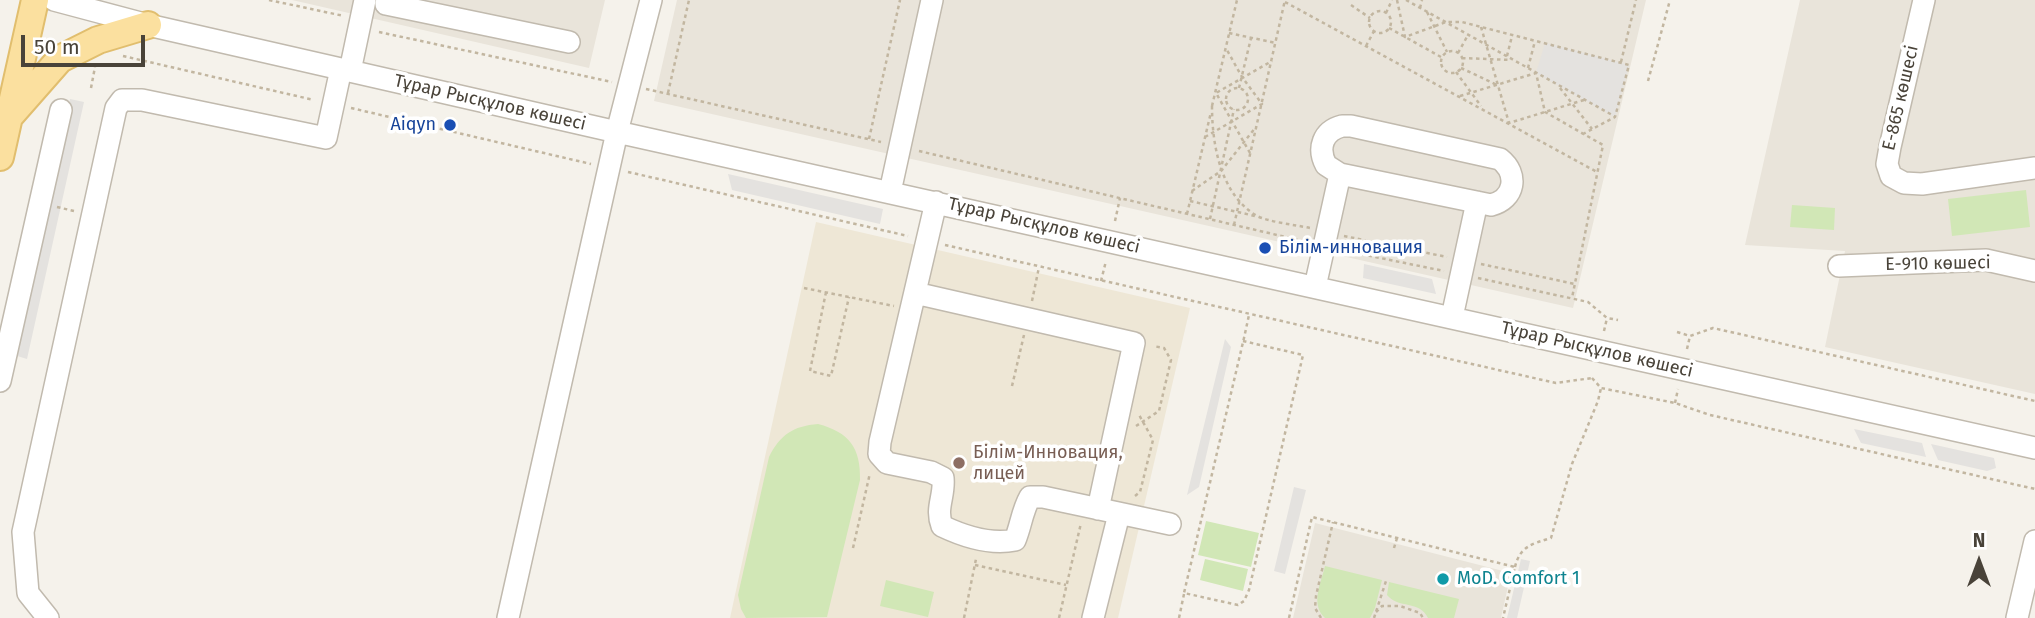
<!DOCTYPE html>
<meta charset="utf-8">
<style>
body{margin:0}
#map{position:relative;width:2035px;height:618px;overflow:hidden;background:#f5f2eb;font-family:"Fira Sans",sans-serif}
canvas{display:block}
.north{position:absolute;left:1944px;top:527px;width:70px;height:70px;-webkit-text-stroke:5px #fff;paint-order:stroke;rotate:0deg;font-size:19px;font-weight:700;line-height:28px;text-align:center;color:#494339}
.north::after{content:'';display:block;margin:auto;width:24px;height:32px;background:#494339;clip-path:polygon(50% 0,100% 100%,50% 72%,0 100%)}
.scale{position:absolute;left:21px;top:35px;width:124px;height:32px;box-sizing:border-box;border:4px solid #494339;border-top:0;padding-left:9px;font-size:21px;line-height:24px;white-space:nowrap;color:#494339;-webkit-text-stroke:5px #fff;paint-order:stroke}
</style>
<div id="map">
<canvas width="2035" height="618"></canvas>
<div class="north">N</div>
<div class="scale">50 m</div>
</div>
<script>
const ctx = document.querySelector('canvas').getContext('2d');
ctx.lineJoin = 'round';
function fill(path, color) {
  ctx.fillStyle = color;
  ctx.fill(path, 'evenodd');
}
function strokePath(path, color, width, dash) {
  ctx.strokeStyle = color;
  ctx.lineWidth = width;
  ctx.lineCap = dash ? 'butt' : 'round';
  ctx.setLineDash(dash || []);
  ctx.stroke(path);
}
function drawText(font, color, halo, rows, align = 'center') {
  ctx.font = font + ' "Fira Sans",sans-serif';
  ctx.lineWidth = 7;
  ctx.setLineDash([]);
  ctx.textBaseline = 'middle';
  ctx.strokeStyle = halo;
  ctx.fillStyle = color;
  for (const [text, x, y, turn = 0] of rows) {
    ctx.save();
    ctx.translate(x, y);
    ctx.rotate((+turn || 0) * Math.PI / 180);
    ctx.textAlign = isNaN(turn) ? turn : align;
    if (halo) ctx.strokeText(text, 0, 0);
    ctx.fillText(text, 0, 0);
    ctx.restore();
  }
}
const residential = new Path2D(`
 M292,0h313l-16,68z
 M677,0h969l-73,308 -919,-207z
 M1800,0h235v394l-210,-47 20,-96 -100,-6z
 M1315,523l196,50 -10,45h-208z`);
const education = new Path2D(`
 M816,222l374,86 -72,310h-388z`);
const green = new Path2D(`
 M2026,190l4,37 -78,9 -4,-37z
 M1792,205l43,3 -1,22 -44,-3z
 M818,424c31,8 43,24 42,56l-33,137 -81,1 -5,-9 -3,-14 31,-138c11,-22 24,-31 49,-33z
 M1206,521l53,12 -8,34 -53,-12z
 M1205,559l43,10 -5,22 -43,-11z
 M1325,566l57,14 -7,28 -5,10h-45c-15,-14 -4,-35 0,-52z
 M886,580l48,12 -6,25 -48,-11z
 M1389,582l70,17 -5,19h-26c-8,-18 -30,-9 -41,-23z`);
const parking = new Path2D(`
 M1545,43l84,22 -14,52 -79,-44z
 M70,99l14,3 -57,257 -13,-4z
 M728,174l155,35 -3,15 -148,-34z
 M1364,264l68,15 4,15 -73,-16z
 M1225,339l6,8 -32,140 -12,8z
 M1854,429l68,14 4,14 -65,-14z
 M1931,444l63,14 2,10 -9,3 -49,-11z
 M1294,487l12,3 -21,84 -11,-3z
 M1521,559l9,2 -13,57h-10z`);
const path = new Path2D(`
 M269,0l75,16
 M1397,0l8,37 41,-15h16l167,43 -14,52 -32,17
 M1406,0l208,116
 M1285,2l312,170
 M1351,5l19,13
 M1420,8l2,-8
 M1369 22a11 11 0 1 1 22 0a11 11 0 1 1-22 0Z
 M1427,12l20,40
 M1386,13l6,-13
 M1481,27l28,96 75,-23
 M1389,28l52,29
 M379,32l233,50
 M1229,33l47,10
 M1366,46l8,-15
 M1441 62a11 11 0 1 1 22 0a11 11 0 1 1-22 0Z
 M1458,53l10,-18
 M123,56l191,44
 M1507,56l5,-20
 M1462,58l49,2
 M1621,62l15,-62
 M1461,68l38,18
 M1528,68l7,-27
 M1456,72l25,34
 M1648,81l22,-81
 M91,88l4,-21
 M1239,88l12,-50
 M1560,88l32,41
 M1226 99a11 11 0 1 1 22 0a11 11 0 1 1-22 0Z
 M646,89l235,53
 M668,93l21,-93
 M1460,96l76,-23 9,39 58,33 -31,153
 M1212,106c0,38 8,88 45,110 12,6 39,9 53,12
 M1212,106l25,-106
 M351,108l240,56
 M1205,137l57,-33 -20,-27 -15,-27
 M869,139l31,-139
 M919,151l388,91
 M1250,153l-34,-60 56,-32
 M628,172l280,64
 M1192,191l29,-20 35,-44
 M1190,201l65,15
 M57,207l17,4
 M1187,214l24,-102
 M1210,219l24,-110
 M1115,221l5,-23
 M1234,225l51,-225
 M1344,236l103,21
 M945,245l611,138 36,-5
 M1341,250l103,21
 M1481,264l94,20
 M1478,278l110,24 19,16 11,2
 M1101,281l5,-20
 M804,288l90,18
 M826,292l-16,79 21,5 18,-79
 M1032,301l7,-34
 M1604,331l3,-13
 M1677,332l13,4 23,-8 322,73
 M1243,341l60,14 -54,235 -5,11 -6,4 -54,-12 60,-255 5,-23
 M1687,349l3,-13
 M1592,378l9,10 74,15 35,12 325,74
 M1012,386l12,-51
 M1675,403l3,-14
 M1136,426l23,-15 12,-51 -7,-12 -11,-2
 M1135,496l5,-4 13,-52 -15,-27
 M853,548l17,-75
 M1394,548l3,-10
 M975,565l91,20
 M1515,567c5,-21 17,-23 36,-29l21,-74 26,-63 3,-13
 M1376,612l6,-6h18l20,7 3,5
 M964,618l12,-59
 M1059,618l22,-95
 M1179,618l5,-24
 M1289,618l23,-101 203,50 -12,51
 M1321,618l-6,-10 1,-12 17,-74
 M1374,618l12,-37`);
const minor = new Path2D(`
 M54,0l94,25 469,107 1418,316
 M387,0l-1,4 183,38
 M1924,0l-34,147 -3,17 4,12 13,7 18,1 113,-16
 M350,71l15,-71
 M1342,126h9l149,33c19,15 15,40 -9,46l-151,-31 -14,-9c-9,-17 -3,-34 16,-39z
 M890,192l42,-192
 M936,202l-56,240 -1,12 8,9 44,9 12,6c2,18 -8,30 -1,48 21,10 49,19 73,14 6,-14 7,-29 15,-43h13l127,27
 M1839,266l147,-6 49,11
 M1315,287l25,-113
 M915,293l219,50 -36,166
 M1452,317l25,-115
 M0,381l61,-271
 M48,618l-20,-25 -5,-61 93,-424 6,-8h20l184,38 15,-69
 M508,618l109,-486 34,-132
 M1093,618l26,-104
 M2017,618l18,-77`);
const major = new Path2D(`
 M9,117l51,-58 38,-19 50,-15
 M0,157l35,-157`);
const markers = [
 [450,125,7,"#1a4fb4"],
 [1265,248,7,"#1a4fb4"],
 [959,463,7,"#8d6e63"],
 [1443,579,7,"#0f9aa8"]
];
const streetNames = [
 ["Е-865 көшесі",1901,98,-77],
 ["Тұрар Рысқұлов көшесі",490,103,13],
 ["Тұрар Рысқұлов көшесі",1044,226,13],
 ["Е-910 көшесі",1938,264,-1],
 ["Тұрар Рысқұлов көшесі",1597,350,13]
];
const transitNames = [
 ["Aiqyn",436,125],
 ["Білім-инновация",1279,248,"left"]
];
const educationNames = [
 ["Білім-Инновация,",973,453],
 ["лицей",973,474]
];
const cultureNames = [
 ["МoD. Comfort 1",1457,579]
];
fill(residential, '#e9e4da');
fill(education, '#eee7d6');
fill(green, '#d1e7b6');
fill(parking, '#e4e2df');
strokePath(minor, '#c1baae', 24);
strokePath(major, '#e1be6e', 30);
strokePath(path, '#c2b6a0', 2.5, [3.5, 3.5]);
strokePath(minor, '#fff', 21);
strokePath(major, '#fbe09f', 26);
for (const [x, y, r, color] of markers) {
  const dot = new Path2D();
  dot.arc(x, y, r, 0, 2 * Math.PI);
  ctx.fillStyle = color;
  ctx.fill(dot);
  strokePath(dot, '#fff', 2.5);
}
drawText('18px', '#494339', '#fff', streetNames);
drawText('18px', '#164399', '#fff', transitNames, 'right');
drawText('18px', '#785e54', '#fff', educationNames, 'left');
drawText('18px', '#0d838f', '#fff', cultureNames, 'left');
</script>
